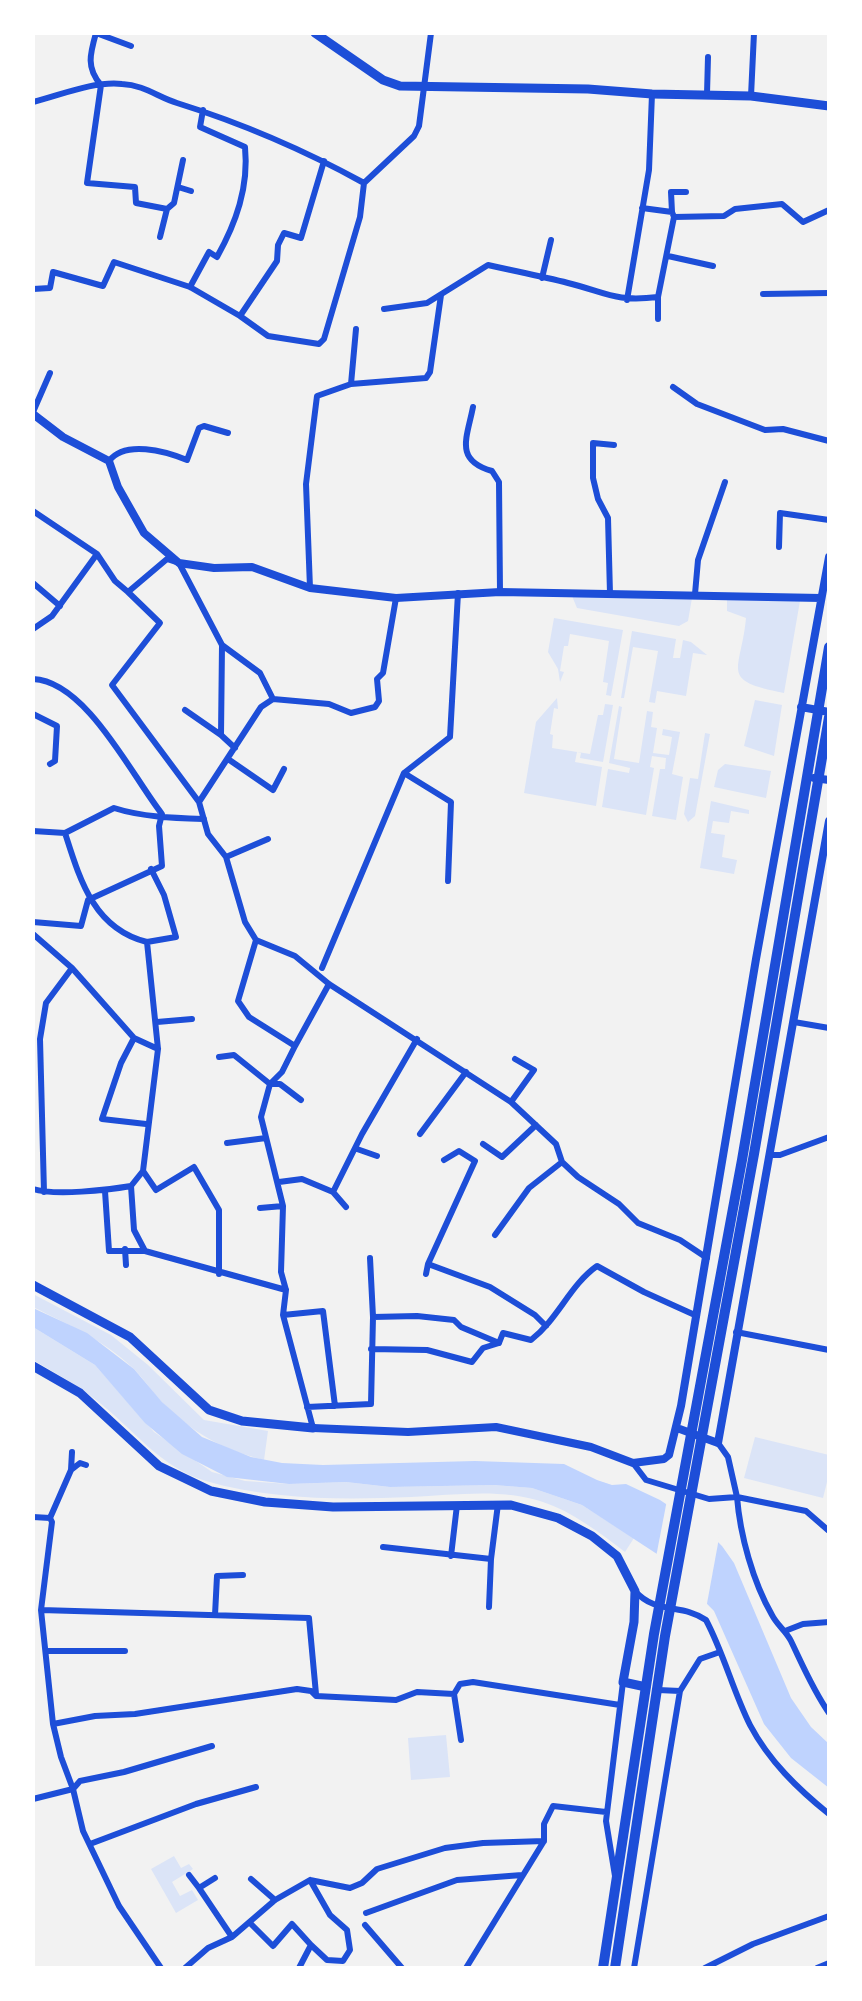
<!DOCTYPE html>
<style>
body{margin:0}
#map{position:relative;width:862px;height:2001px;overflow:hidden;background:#f2f2f2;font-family:"DM Sans",sans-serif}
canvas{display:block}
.frame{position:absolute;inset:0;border:35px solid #fff;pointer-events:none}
</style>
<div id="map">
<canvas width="862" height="2001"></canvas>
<div class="frame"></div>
</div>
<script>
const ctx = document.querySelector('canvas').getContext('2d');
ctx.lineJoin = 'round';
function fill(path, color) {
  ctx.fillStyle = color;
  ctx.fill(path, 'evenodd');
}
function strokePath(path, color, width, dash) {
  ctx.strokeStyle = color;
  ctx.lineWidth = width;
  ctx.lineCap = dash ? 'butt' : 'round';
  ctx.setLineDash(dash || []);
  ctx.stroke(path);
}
const green = new Path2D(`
 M572,596l120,2 -4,23 -9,5 -102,-18z
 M727,599l73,2 -16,92c-66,-13 -43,-21 -38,-75l-19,-7z
 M554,618l69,12 -12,66 -5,-1 2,-12 -5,-1 6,-41 -39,-7 -2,12h-4l-4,25 4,1 -4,10 -2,-13 -10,-17z
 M632,631l44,8 -3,19h7l3,-18 8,2 16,13 -14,-2 -7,43 -29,-5 -2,12 -6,-1 9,-51 -25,-4 -9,51h-3z
 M557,698l1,11 -4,-1 -4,26 3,1 -1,13 38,6 8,-39h5l2,-11 8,1 -10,57 -23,-4 1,-5 -4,-1 -2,10 27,5 -6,39 -72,-13 12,-71z
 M755,700l27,5 -8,51 -30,-10z
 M619,706l3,1 -8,52 25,4 8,-52 6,1 -2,15 6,1 -4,25 16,2 3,-18 -10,-2 1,-6 17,3 -8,42 11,3 -7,43 -24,-4 8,-47h5l1,-11 -14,-2 -2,11 4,1 -8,47 -44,-8 6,-38 21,4 1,-5 -21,-5z
 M705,733l5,1 -15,82 -7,6 -4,-8 6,-36 8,1z
 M725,764l46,7 -5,27 -52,-11 4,-17z
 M711,801l38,9v4l-18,-3 -2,12 -16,-2 -2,12 14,2 -3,22 15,3 -3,14 -34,-6z
 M33,1294l78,41 37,30 56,55 64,11 -4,29c-41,-10 -73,-28 -102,-58 -10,-10 -18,-23 -28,-33 -29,-28 -65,-44 -101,-62z
 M33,1327l62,38 59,67 58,40 33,9 44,3 57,-2 44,5 104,-2 38,3 50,17 52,33 -9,14c-25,-19 -52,-40 -82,-50 -41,-14 -88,-7 -132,-5 -67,3 -140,3 -205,-16 -46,-13 -73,-53 -110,-81 -19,-16 -41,-27 -63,-40z
 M755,1437l74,18v19l-6,24 -79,-20z
 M446,1735l4,42 -39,3 -3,-42z
 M174,1856l7,12 8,-4 4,5 -21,13 8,14 12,-6 6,10 -22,13 -25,-44z`);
const water = new Path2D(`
 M33,1308l54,25 47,36 28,33 40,35 49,20 31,6 41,2 152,-4 89,3 33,16 15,5 14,-1 34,16 48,32 14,14 12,17 57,135 20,29 18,17v44l-38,-30 -27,-34 -50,-113 -54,-55 -78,-51 -50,-17 -38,-3 -104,2 -44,-5 -57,2 -62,-7 -45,-23 -37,-31 -50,-58 -62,-38z`);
const pier = new Path2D(`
 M667,1500l52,38 -13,71 -25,-20 -25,-32z`);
const minor = new Path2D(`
 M96,33c-6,21 -10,35 5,52l-14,98 48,4 1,16 31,6 7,-6 9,-43
 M96,33l35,13
 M707,94l1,-37
 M751,96l3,-63
 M33,102c28,-7 60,-21 89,-18 22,1 36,13 55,19 64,20 129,48 187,80
 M364,183l50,-47 5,-10 12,-93
 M178,187l13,4
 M672,212l-1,-20h15
 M674,217l50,-1 11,-7 47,-5 21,18 26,-12
 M160,237l7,-28
 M668,256l45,10
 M542,278l9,-38
 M190,287l19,-35 8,5c19,-34 32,-70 28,-110l-45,-20 3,-17
 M33,289l17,-1 3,-16 50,14 11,-24 76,25 50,29 37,-55 1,-16 6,-12 17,5 23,-77
 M763,294l66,-1
 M627,300l22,-130 3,-76
 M384,309l43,-6 61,-38c26,6 53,11 80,18 40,10 46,19 90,14l16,-80 -2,-5 -30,-4
 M240,316l28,20 51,8 5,-5 36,-122 4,-34
 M658,319v-22
 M351,384l5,-55
 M673,387l24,17 68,26 18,-1 46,12
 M473,407c-6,31 -19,53 19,64l7,11 1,110
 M33,412l17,-39
 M109,461c16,-21 56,-10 78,-1l12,-32 5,-2 24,7
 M33,511l64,43 18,27 13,11
 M779,547l1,-34 49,7
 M33,583l27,23
 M310,588l-4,-104 11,-88 34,-12 75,-6 4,-6 11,-77
 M610,594l-2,-76 -10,-19 -5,-21v-35l21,2
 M695,594l3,-34 27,-78
 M33,629l19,-13 45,-62
 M222,645l-43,-82 -12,-4 -39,33 32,31 -48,62 87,117 9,32 18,23 19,65 11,18 39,16 34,28 182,118 45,42 6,18 16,15 41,27 19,19 42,17 27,18
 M33,679c53,2 99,97 129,135l-3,12 3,40 -74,34 -7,26 -48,-4
 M185,710l36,25
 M33,714l24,12 -2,35 -5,3
 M235,748l-14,-13 1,-90 38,28 13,26
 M228,759l45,31 11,-21
 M404,773l47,29 -3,79
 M199,802l62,-95 12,-8 56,5 22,9 24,-6 4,-6 -2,-22 6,-6 13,-75
 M33,831l32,2 49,-25c28,9 60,10 90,11
 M226,857l42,-18
 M33,934l39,34 62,70 24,11
 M256,940l-18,61 11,16 46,29 -13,26 -12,12 -9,33 22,89 -2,66 5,18 -3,25 30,113
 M147,942l29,-5 -12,-42 -13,-26
 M322,968l82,-195 46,-36 8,-144
 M157,1022l35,-3
 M794,1022l35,6
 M134,1038l-13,25 -19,56 44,5
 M295,1046l34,-62
 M219,1057l15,-2 36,29h10l21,16
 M511,1102l23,-32 -19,-11
 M420,1134l46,-62
 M227,1143l39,-5
 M483,1144l19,13 34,-32
 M357,1149l20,7
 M771,1155h9l49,-18
 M143,1171l13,19 38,-23 25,43v64
 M279,1182l23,-3 31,13 29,-58 55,-95
 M131,1186l3,44 11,21 141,39
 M33,1189c22,7 75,1 98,-3l12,-15 15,-122 -11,-107c-53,-13 -67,-62 -82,-109
 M105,1191l4,60h36
 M44,1192l-4,-153 6,-36 26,-35
 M333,1192l13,15
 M260,1208l23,-2
 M495,1235l34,-47 33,-26
 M125,1249l1,16
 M370,1258l3,59
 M428,1264l47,-103 -16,-10 -15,9
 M426,1274l2,-10 62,23 45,28 11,11
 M283,1315l40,-4 12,95
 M736,1332l93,18
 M371,1349l56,1 45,12 11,-14 16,-5
 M307,1407l64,-3 2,-87 44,-1 37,4 7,7 38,16 4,-10 28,7c27,-21 39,-55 66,-74l47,26 53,24
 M718,1443l10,14 9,40 69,14 23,20
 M633,1463l13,17 63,19 28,-2c3,38 16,85 35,118 5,10 14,16 19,26 12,25 22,49 38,72
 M71,1470l1,-18
 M33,1517l17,1
 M50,1518l2,4 -11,88 12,114 8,33 12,32 10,42 36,75 42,62
 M50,1518l21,-48 9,-7 6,2
 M383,1547l108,12 7,-55
 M451,1556l6,-51
 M635,1591c21,24 47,12 71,29 18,34 27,71 44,105 19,36 48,64 79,89
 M489,1607l2,-48
 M41,1610l268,8 7,76
 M215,1615l2,-39 26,-1
 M785,1631l18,-7 26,-2
 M47,1651h78
 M658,1690l22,1
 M454,1694l7,46
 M53,1724l42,-8 40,-2 162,-25 14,2 5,5 80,4 21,-8 37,2 6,-10 13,-2 147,23
 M73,1789l7,-8 44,-9 88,-26
 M33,1799l40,-10
 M90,1844l106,-40 60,-17
 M189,1875l10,13
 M615,1876l-9,-55 17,-139
 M215,1878l-16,10 33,49
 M251,1879l24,21
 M366,1913l91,-33 65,-5
 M250,1923l23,23 19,-22 19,21
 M365,1925l37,43
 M185,1968l23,-20 24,-11 43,-37 35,-20 40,8 12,-5 15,-14 68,-21 38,-5 61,-2
 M299,1968l12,-23 16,15 16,1 7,-11 -3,-20 -17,-15 -20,-35
 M466,1968l78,-127v-17l9,-18 53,6
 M634,1968l46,-277 20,-32 20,-7
 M705,1968l48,-24 76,-28
 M817,1968l12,-5`);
const tertiary = new Path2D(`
 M33,414l30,23 46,24 9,26 26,46 35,30 35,5 38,-1 58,21 86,10 104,-6 321,6
 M801,707l28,5
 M814,778l15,2
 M313,1428l95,4 88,-5 95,20 42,16 31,-4 5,-4 12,-49 75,-447 73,-402
 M677,1428l41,15 111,-622`);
const secondary = new Path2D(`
 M315,33l68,47 17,6 188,3 64,5 99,2 78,10
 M33,1285l97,52 79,73 33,11 71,7
 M33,1366l47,27 79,73 52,25 54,11 68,5 178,-2 47,13 34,18 25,20 18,35 -1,31 -11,60 23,5`);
const trunk = new Path2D(`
 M603,1968l51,-334 88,-474 87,-513
 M615,1968l50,-332 89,-482 75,-437`);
fill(green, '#dbe4f7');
fill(water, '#bfd3fe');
fill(pier, '#f2f2f2');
strokePath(minor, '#1d4ed8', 6);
strokePath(tertiary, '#1d4ed8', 8);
strokePath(secondary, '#1d4ed8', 9);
strokePath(trunk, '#1d4ed8', 10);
</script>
